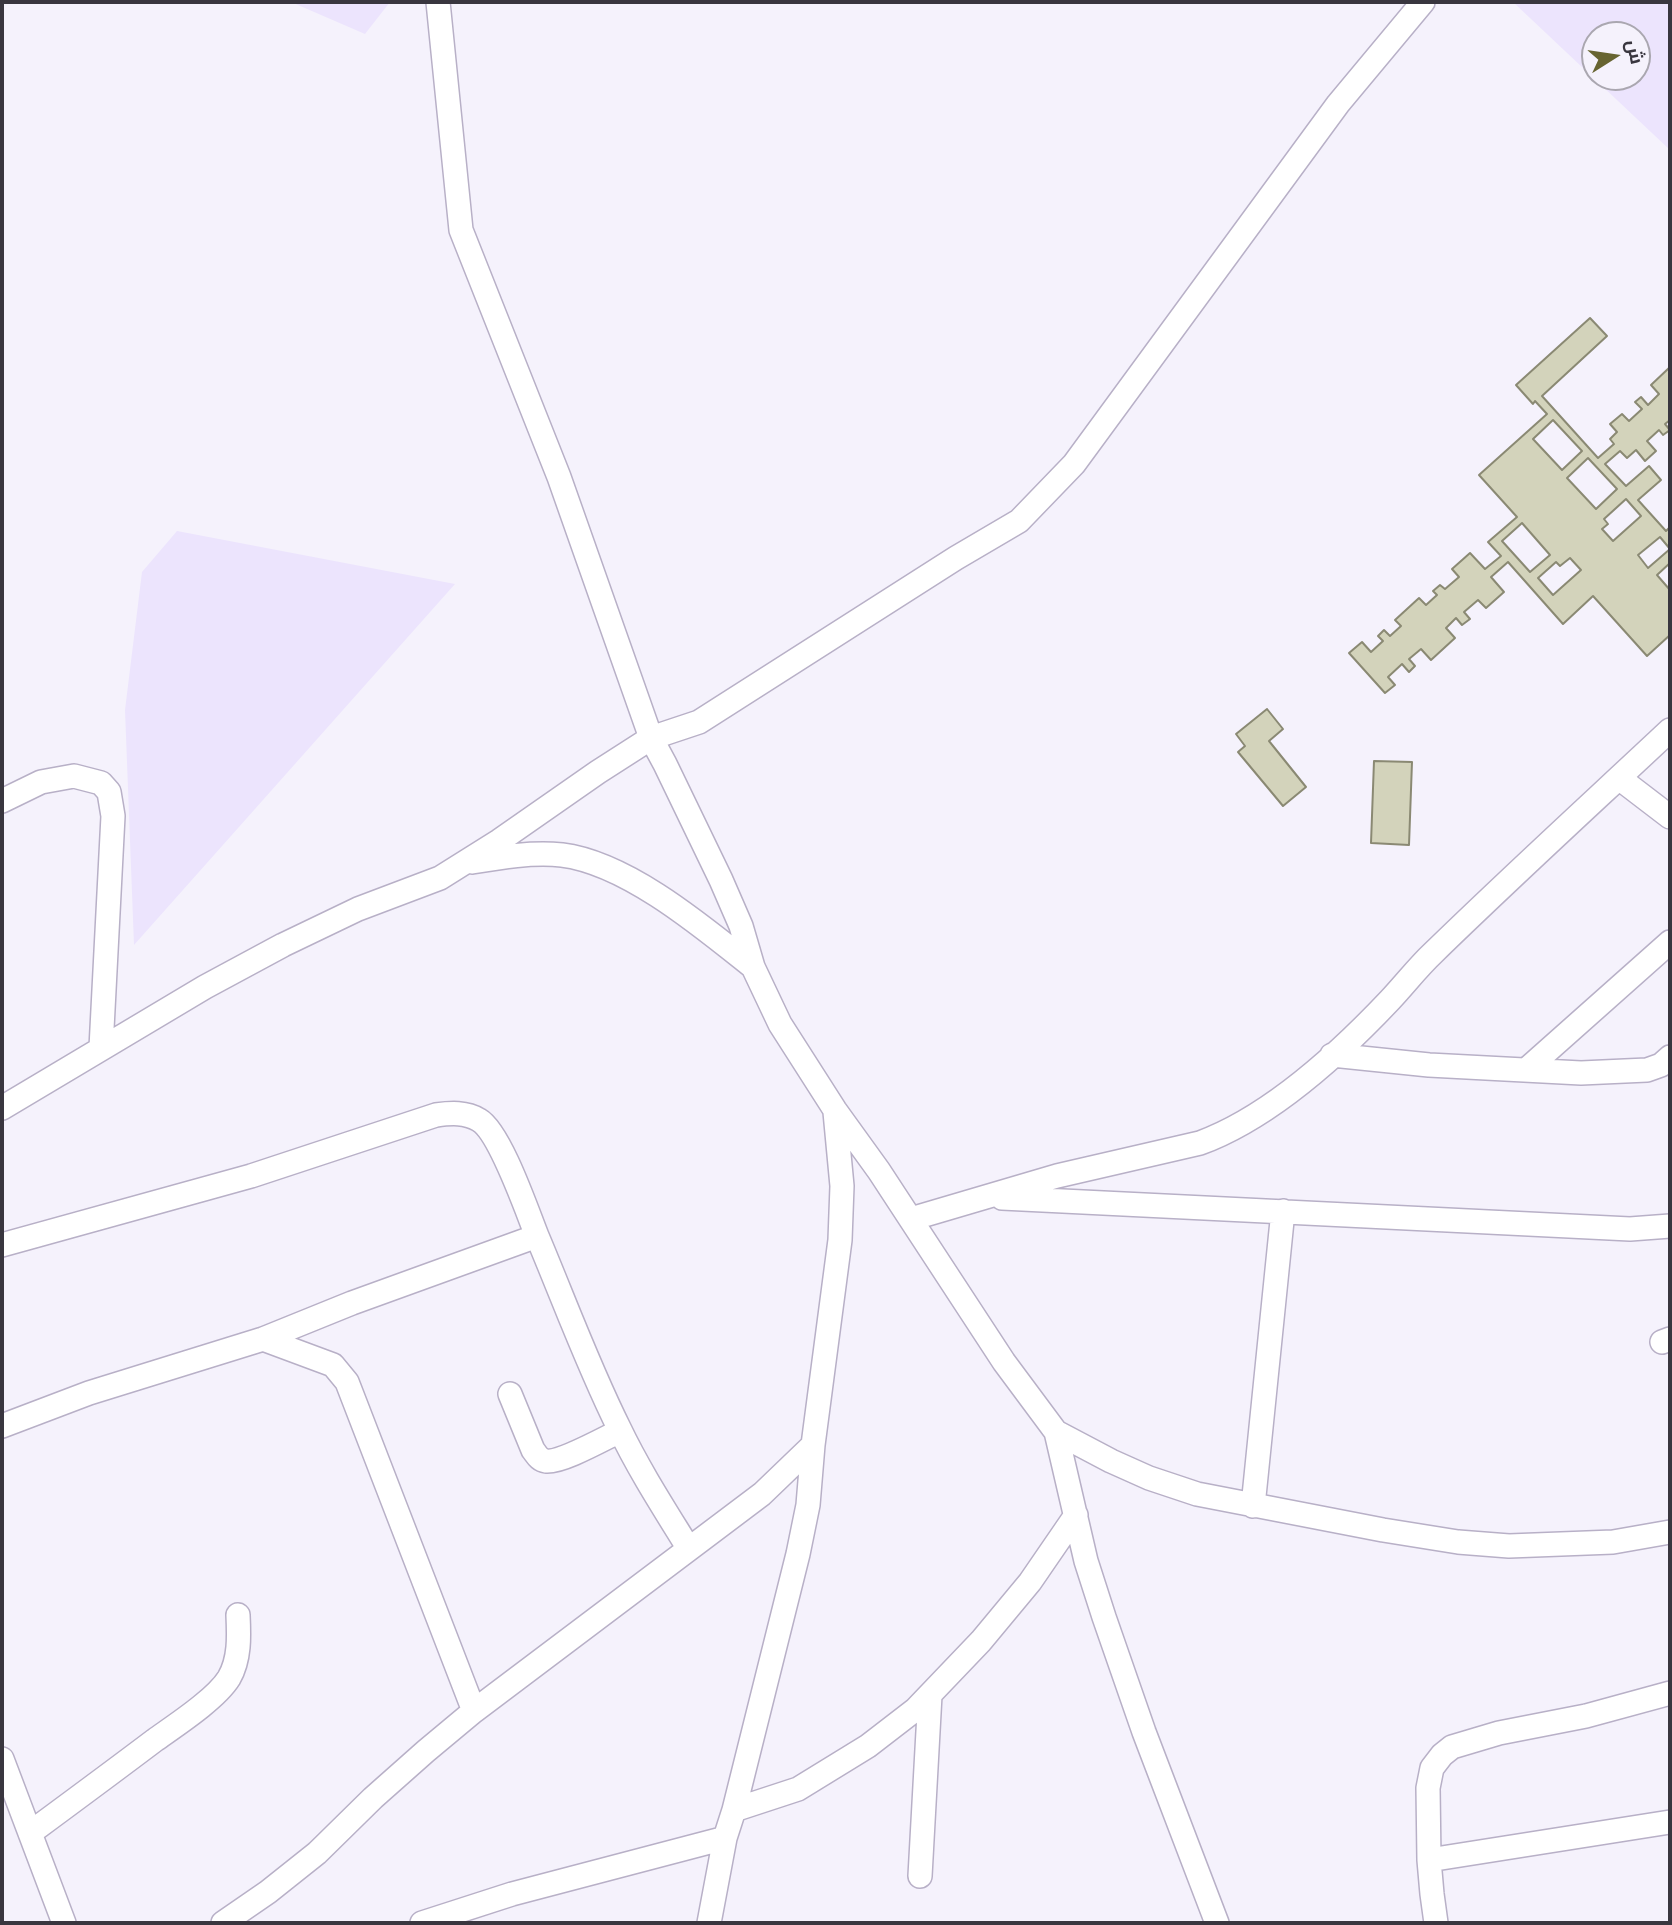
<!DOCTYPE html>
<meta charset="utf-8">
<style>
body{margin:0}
#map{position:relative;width:1672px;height:1925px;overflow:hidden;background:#f5f2fc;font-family:Cabin,Cairo,sans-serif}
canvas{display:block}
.frame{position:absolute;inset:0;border:4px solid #39363f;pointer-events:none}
.north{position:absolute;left:1581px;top:21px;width:70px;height:70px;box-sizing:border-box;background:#f5f2fc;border:2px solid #aaa7b0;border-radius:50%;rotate:78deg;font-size:19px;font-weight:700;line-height:28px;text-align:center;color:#39363f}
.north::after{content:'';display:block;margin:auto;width:24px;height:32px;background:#676431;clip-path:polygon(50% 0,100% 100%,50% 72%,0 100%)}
</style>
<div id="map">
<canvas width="1672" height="1925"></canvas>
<div class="frame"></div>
<div class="north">ش</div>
</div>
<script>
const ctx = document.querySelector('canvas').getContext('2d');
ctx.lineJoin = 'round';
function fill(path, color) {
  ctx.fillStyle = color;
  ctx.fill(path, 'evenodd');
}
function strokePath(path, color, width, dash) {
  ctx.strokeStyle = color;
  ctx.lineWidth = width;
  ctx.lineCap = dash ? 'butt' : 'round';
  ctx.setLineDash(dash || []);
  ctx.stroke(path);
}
const built = new Path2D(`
 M291,2h99l-25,32z
 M1513,2h157v148zM1595,35h42v42h-42z
 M177,531l278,53 -321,361 -9,-235 17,-138z`);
const building = new Path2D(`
 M1590,318l17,18 -65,60 56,62 16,-14 -4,-5 7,-7 -7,-8 12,-10 7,7 13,-12 -7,-7 6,-5 7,8 11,-11 -8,-9 19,-18v53l-5,4 5,6 -7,5 -4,-5 -12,11 9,10 -11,10 -9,-11 -9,8 -7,-7 -15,13 21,22 23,-20 12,14 -23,20 28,31 4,-4v36l-13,12 13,15v45l-23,21 -54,-60 -30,28 -55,-62 -17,15 13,15 -18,16 -8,-8 -14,12 6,7 -8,6 -6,-7 -10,10 9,10 -24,22 -10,-11 -12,10 6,7 -6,6 -7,-8 -14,13 7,8 -10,8 -36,-40 13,-11 9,10 12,-11 -5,-5 6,-6 6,6 11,-10 -6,-6 24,-22 7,7 11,-10 -4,-4 7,-6 5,4 14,-12 -7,-8 18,-16 15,16 16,-13 -13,-14 29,-25 -38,-42 68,-61 -12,-13 -2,3 -17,-19zM1553,420l29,31 -20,19 -29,-31zM1588,458l29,31 -21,20 -29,-31zM1626,499l15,17 -28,25 -11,-12 6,-5 -4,-5zM1522,523l28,32 -20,17 -28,-31zM1660,537l10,12 -22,19 -10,-13zM1570,558l11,12 -28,25 -15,-17 18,-16 4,4z
 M1267,709l16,20 -14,12 37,46 -23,19 -45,-54 7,-6 -9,-12z
 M1374,761l38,1 -3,83 -38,-2z`);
const minor = new Path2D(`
 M438,2l23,228 98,247 92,261 14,26 56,116 20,46 12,41 27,57 55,86 44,61 125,191 52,70 55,29 38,17 48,16 186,36 75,12 51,4 104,-4 57,-10
 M1619,778l51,39
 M2,801l39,-19 33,-6 27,7 8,9 4,24 -12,232
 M472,862c29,-5 60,-10 90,-7 65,8 141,72 191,112
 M1332,1055l97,10 152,8 66,-3 14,-5 9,-8
 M1526,1070l144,-128
 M2,1108l203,-121 78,-42 75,-36 82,-31 59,-37 99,-69 53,-34 48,-16 257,-164 63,-37 55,-57 264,-360 85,-102
 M1002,1198l628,31 40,-3
 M911,1219l146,-43 143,-33c71,-26 139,-89 190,-143 15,-16 28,-33 43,-47 78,-76 158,-149 237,-223
 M2,1245l249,-69 185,-61c15,-2 30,-3 43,5 21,12 48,91 58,116
 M263,1339l70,26 14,17 127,329
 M1662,1342l8,-3
 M510,1394l23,56c4,5 6,10 13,11 15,2 59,-23 74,-30
 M2,1426l87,-33 174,-54 89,-36 185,-67c27,64 51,130 82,192 20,42 46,82 70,121
 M1056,1432l30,129 18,56 40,115 73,191
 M1253,1506l30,-295
 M2,1759l62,164
 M734,1810l64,-21 70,-43 48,-37 65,-68 49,-59 46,-67
 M30,1833c42,-31 84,-62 125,-93 21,-15 61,-41 74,-62 11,-19 10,-42 9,-63
 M1429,1860l241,-38
 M920,1876l10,-181
 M223,1923l45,-31 49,-39 56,-55 53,-47 48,-40 288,-217 51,-49 27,-205 2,-54 -7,-74
 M422,1923l90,-29 213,-56
 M709,1923l16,-85 9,-28 64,-256 10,-49 5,-60
 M1436,1923l-4,-29 -3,-34 -1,-72 4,-20 10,-13 10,-8 47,-14 87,-17 84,-23`);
fill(built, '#ece4fd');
fill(building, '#d3d3bb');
strokePath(building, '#8a8973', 2);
strokePath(minor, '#b8b0c7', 26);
strokePath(minor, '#fff', 23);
</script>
